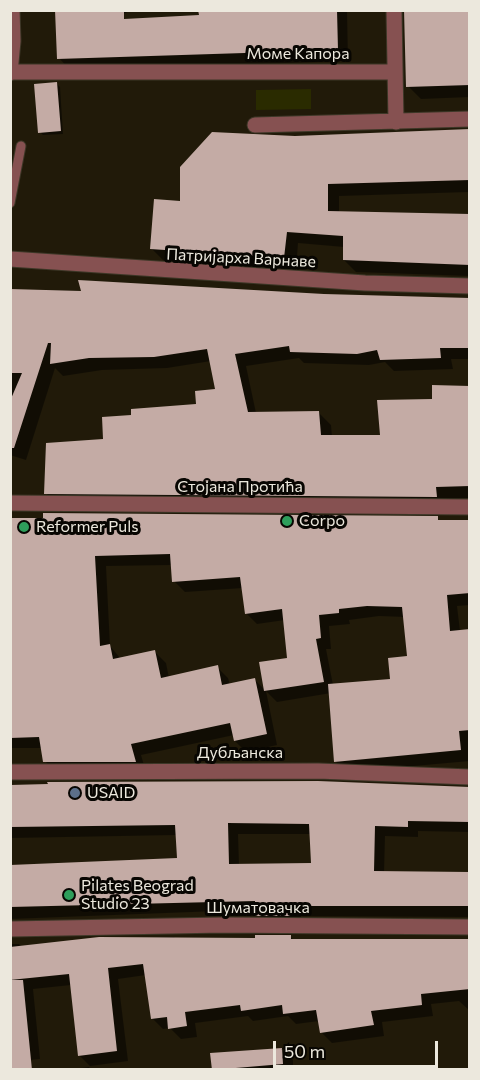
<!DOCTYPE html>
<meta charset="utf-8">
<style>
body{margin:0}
#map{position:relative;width:480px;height:1080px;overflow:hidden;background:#211a09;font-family:Commissioner,sans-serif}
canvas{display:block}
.frame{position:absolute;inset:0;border:12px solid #ece8dd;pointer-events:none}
.scale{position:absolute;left:273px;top:1041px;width:165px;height:27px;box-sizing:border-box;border:3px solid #ece8dd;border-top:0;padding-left:8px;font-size:18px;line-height:21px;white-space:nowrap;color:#ece8dd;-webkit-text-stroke:4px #080602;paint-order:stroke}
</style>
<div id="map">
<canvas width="480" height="1080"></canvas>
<div class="frame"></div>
<div class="scale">50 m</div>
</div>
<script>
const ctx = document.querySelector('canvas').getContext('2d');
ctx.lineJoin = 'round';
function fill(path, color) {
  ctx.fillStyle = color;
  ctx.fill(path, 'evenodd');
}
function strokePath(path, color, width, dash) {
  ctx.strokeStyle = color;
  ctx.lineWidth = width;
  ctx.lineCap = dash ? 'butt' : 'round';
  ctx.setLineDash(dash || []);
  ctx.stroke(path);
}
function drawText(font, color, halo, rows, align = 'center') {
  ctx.font = font + ' Commissioner,sans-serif';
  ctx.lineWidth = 6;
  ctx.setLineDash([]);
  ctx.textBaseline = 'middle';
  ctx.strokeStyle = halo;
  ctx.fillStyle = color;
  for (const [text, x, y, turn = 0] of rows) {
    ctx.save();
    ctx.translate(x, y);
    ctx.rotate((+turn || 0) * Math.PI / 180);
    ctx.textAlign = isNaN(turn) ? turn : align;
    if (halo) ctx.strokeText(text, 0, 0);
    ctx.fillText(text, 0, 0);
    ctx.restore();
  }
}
const green = new Path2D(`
 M311,89v20l-55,1v-20z`);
const shadow = new Path2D(`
 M56,10h76l-24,11 93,-5 -1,-6h147l1,51 -278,9 -11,-12z
 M404,10h66v87l-49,2 -13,-13z
 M57,84l3,3 3,47 -20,1 -3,-3z
 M470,131v145l-114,-4 -12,-12v-13l-46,-4 -2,27 -132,-9 -12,-12 30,-47 113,-65zM469,192v24l-130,-3v-17z
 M10,292l460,6v61h-19l2,10 -59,2 -9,-9 -16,3 -65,-2 -5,-5 -53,8 10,47h63l12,12 1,12 50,-1 51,-35 37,-13v110l-120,6 -292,1 -12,-12 87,-77 65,-11 19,-14 -6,-30 -44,7 -65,2 -39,6 -8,-8 -29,92 -16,-5z
 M10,520l460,1v84l-13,1 3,25 10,-1v131l-124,11 -11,-11 -4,-68 -54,9 -11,-11 11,54 -31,7 -11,-11 -1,-6 -93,20 5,17 -90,1 -11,-12 -3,-13h-32zM172,565l2,16 11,11 58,-4 3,25 11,11 28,-4 4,39 -28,5 5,27 -11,-11 -25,5 -2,-7 -11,-11 -48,11 -3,-15 -11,-11 -34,7 -11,-13 -4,-80zM379,616l26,1 4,41 -17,23 -59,4 -7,-36h5l-2,-23 21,-2 -1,-4z
 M10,787l460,2v43l-52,-1v6l-33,-1 -1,37 86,1v43l-169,-1v10h-33l-11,-14 -39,-1 -208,8v-52l168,-7 -1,-25 -167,3zM238,834h73l2,30 -74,1z
 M174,937l3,3 113,-3 4,3 176,1v70l-11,-10 -28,3 2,12 -51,6 2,14 -52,7 -11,-11 -2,-11 -23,3 -8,-8 -35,5 -5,-5 -53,7 2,14 -16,2 -11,-11 -7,1 -11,-11 -6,-43 -28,4 10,82 -38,5 -11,-11 -8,-70 -38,4 7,70 -30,3v-118h9l3,3 77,-8z
 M282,1049l11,11v10h-73l-1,-16z
 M89,1067l2,3h-25z`);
const building = new Path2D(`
 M55,10h69v9l75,-4 -1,-5h139l1,40 -281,9z
 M404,10h66v75l-64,2z
 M57,82l4,49 -23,2 -4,-49z
 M470,129v51l-142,4v27l142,3v51l-127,-5v-24l-56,-4 -3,26 -134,-9 4,-50 26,2v-34l32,-35 83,4z
 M78,280l246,14 146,4v50h-30l1,10 -61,2 -3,-10 -20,4 -67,-2 -1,-6 -54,8 13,58 71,-1 2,24h59l-3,-35 55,-1v-14l38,1v100l-34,1 1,10 -393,-3 2,-51 57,-4 -1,-22 29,-2v-6l65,-5 -1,-13 20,-2 -8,-40 -53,8 -65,1 -39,6 1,-21h-3l-34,105h-4v-47l12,-28h-12v-84l71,2z
 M43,513l395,3v4h32v73l-23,2 3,36 20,-2v101l-11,1 2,19 -127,12 -6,-78 62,-5 -2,-21 19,-2 -5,-49 -35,-1 -28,3v4l-20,2 2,23 -5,1 8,43 -60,9 -5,-29 28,-4 -5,-49 -37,5 -5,-37 -68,5 -2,-28 -75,2 5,90 10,-2 3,15 42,-9 6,28 57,-13 4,20 33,-7 12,56 -33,7 -4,-18 -99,21 5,18h-93l-4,-25 -29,1v-220h33z
 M318,781l152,6v35l-62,-1v6l-33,-1 -1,45 96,1v34h-179v10h-36v-15l-245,6v-42l167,-7 -2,-33 -165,2v-42l38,-1 -1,-2zM228,823l81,1 2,39 -82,1z
 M255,935h36v4h179v50l-49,5 1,11 -51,6 3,14 -54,8 -4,-23 -33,4 -1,-9 -41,6 -1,-6 -55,7 2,14 -19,3 -1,-12 -16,2 -8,-55 -35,4 9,83 -39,5 -9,-82 -59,6v-33l89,-10 156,1z
 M10,980h13l9,90h-22z
 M282,1048l1,16 -71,6 -2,-17z`);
const service = new Path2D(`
 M10,203l11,-57`);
const minor = new Path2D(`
 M394,10l2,112
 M11,72h384
 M10,73l3,-32 -1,-31
 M255,125l215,-6
 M10,259l355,24 105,3
 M10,503l460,4
 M10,772l308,-1 152,6
 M10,929l213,-4 247,2`);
const markers = [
 [287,521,6,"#2e9e5b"],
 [24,527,6,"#2e9e5b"],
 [75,793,6,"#5c6f8a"],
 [69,895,6,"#2e9e5b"]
];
const streetNames = [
 ["Моме Капора",298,54],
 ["Патријарха Варнаве",241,258,3],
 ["Стојана Протића",240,487],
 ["Дубљанска",240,753],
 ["Шуматовачка",258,908]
];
const poiNames = [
 ["Corpo",299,521],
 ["Reformer Puls",36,527],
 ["USAID",87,793],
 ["Pilates Beograd",81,886],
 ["Studio 23",81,904]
];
fill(green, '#2a2b00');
fill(shadow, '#0007');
fill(building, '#c4aba5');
strokePath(service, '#3d3727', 11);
strokePath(minor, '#3d3727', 17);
strokePath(service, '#865151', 9);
strokePath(minor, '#865151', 15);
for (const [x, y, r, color] of markers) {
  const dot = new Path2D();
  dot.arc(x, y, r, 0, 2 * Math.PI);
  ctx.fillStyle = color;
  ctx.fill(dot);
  strokePath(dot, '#080602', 2);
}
drawText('16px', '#ece8dd', '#080602', streetNames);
drawText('16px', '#ece8dd', '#080602', poiNames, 'left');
</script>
